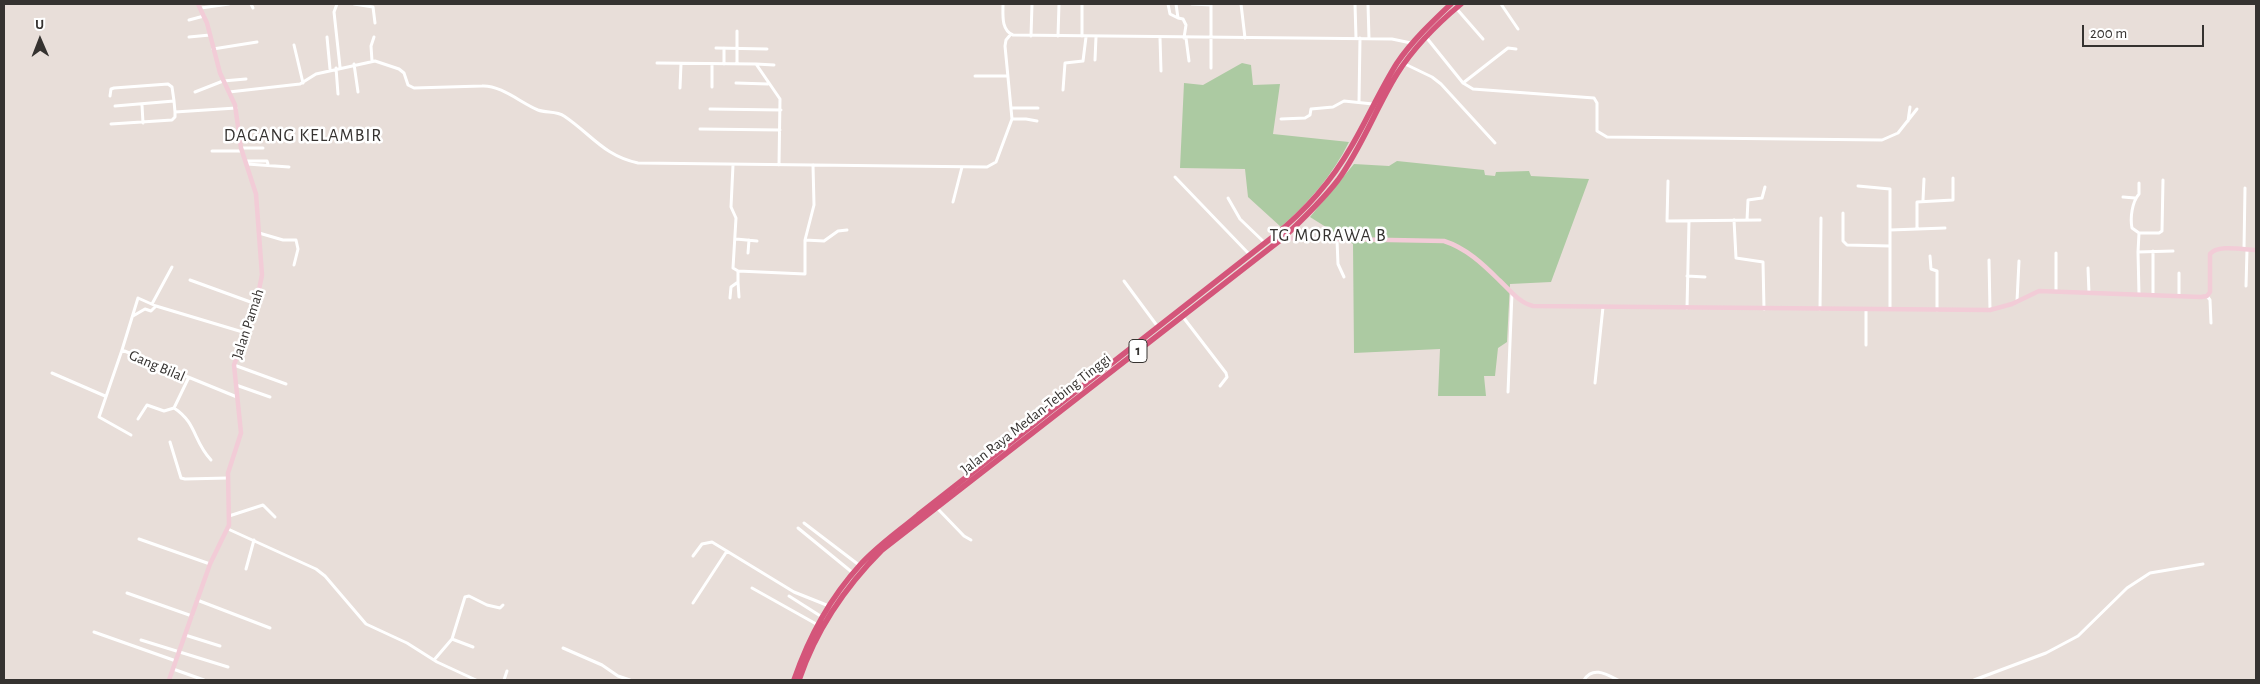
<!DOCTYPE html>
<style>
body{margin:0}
#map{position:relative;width:2260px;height:684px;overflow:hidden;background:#e8ded9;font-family:"Alegreya Sans",sans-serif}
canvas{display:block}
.frame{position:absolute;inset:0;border:5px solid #353230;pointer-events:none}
.north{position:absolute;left:15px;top:15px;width:50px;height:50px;-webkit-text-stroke:4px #fff;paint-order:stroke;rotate:359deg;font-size:14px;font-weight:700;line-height:20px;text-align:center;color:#353230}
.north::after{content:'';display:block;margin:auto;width:18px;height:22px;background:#353230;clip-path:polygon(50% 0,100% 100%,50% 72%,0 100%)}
.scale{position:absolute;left:2082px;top:25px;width:122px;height:22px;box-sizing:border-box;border:2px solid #353230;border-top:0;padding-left:6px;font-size:15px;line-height:18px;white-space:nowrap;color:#353230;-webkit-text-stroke:4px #fff;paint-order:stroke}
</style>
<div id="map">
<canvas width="2260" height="684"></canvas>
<div class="frame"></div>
<div class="north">U</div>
<div class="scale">200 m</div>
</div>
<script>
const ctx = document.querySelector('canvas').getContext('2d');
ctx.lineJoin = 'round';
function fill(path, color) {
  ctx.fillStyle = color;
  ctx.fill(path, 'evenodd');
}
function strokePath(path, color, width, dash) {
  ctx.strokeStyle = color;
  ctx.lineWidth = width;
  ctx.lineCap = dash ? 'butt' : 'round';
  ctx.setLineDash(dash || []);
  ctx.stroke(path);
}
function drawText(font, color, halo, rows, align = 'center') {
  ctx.font = font + ' "Alegreya Sans",sans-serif';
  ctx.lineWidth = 5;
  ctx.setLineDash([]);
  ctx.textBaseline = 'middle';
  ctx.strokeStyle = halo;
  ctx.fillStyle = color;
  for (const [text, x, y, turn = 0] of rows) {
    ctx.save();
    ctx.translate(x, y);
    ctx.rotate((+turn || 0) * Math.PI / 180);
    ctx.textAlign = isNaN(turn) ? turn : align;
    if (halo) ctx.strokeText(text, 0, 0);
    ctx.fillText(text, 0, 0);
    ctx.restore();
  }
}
const green = new Path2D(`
 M1242,63l9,2 2,20 27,-1 -7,50 76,8c-17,34 -40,60 -68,85l-33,-30 -3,-28 -65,-1 4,-85 19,2z
 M1397,161l87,9 1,5 10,1 1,-4 33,-1 2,5 58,3 -38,103 -41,2 -3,58 -9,6 -3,28h-11l2,20h-48l2,-47 -86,4 -1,-109 -43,-27 44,-53 35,2z`);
const street = new Path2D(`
 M251,4l2,4
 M337,4l-3,8 6,55
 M354,4l19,3 2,16
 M1003,4c0,11 -2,26 10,31l379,4 19,4
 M1168,4l2,10 8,4
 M1176,4l2,14 5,1 3,6 -2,13
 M1192,4l19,1
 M1211,4v64
 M1241,4l4,34
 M1355,4l1,34
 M1368,4l1,35
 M1501,4l17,25
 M201,8l28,-4
 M1456,8l27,31
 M189,20l15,-4
 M1031,36l1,-32
 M1058,36l1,-32
 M1082,36v-32
 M189,37l21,-2
 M327,37l3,32
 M1426,37l37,46 10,6 121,9 3,5v28l10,6 275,3 16,-7 19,-24
 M1160,38l1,33
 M1186,38l3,23
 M294,45l9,38
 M716,48l51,1
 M213,49l44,-7
 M1095,60l1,-23
 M372,61l-1,-15 3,-9
 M657,63l99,1 24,35 -1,66
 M354,64l4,28
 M724,64v-16
 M737,64v-33
 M756,64l18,1
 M1405,64l27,13 9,7 54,59
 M336,68l2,26
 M975,76h32
 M736,83l32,1
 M1463,83l45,-35 8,1
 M712,87v-23
 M680,88l1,-24
 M1063,90l2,-27 18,-2 3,-24
 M195,92l28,-11 23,-2
 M229,92l71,-8 16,-10 59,-13 24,8 5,4 4,12 6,3 68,-2c19,-1 39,17 56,24 8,3 19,1 26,6 27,18 40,40 74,47l349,4 9,-5 16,-43 -7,-73 1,-6 5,-6
 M110,96l1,-7 3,-1 54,-4 4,3 2,14
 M1359,102l1,-64
 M142,105l1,18
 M115,106l59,-5 1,11 61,-4
 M1012,108h26
 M710,109l71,1
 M1012,119h14l11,2
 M1281,119l24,-1 5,-3 1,-6 22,-2 11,-6 29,3
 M1908,121l2,-14
 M111,124l61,-4 3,-3v-5
 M700,129l80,1
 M241,148h22
 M212,151h30
 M245,161h22l1,3
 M247,164l42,3
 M733,165l-2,42 5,11 -3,50 5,3 67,3v-34l9,-35 -1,-40
 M1175,177l75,78
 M1668,181l-1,40 93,-1
 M1858,186l32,3v120
 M2123,197l12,1
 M1228,198l12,21 25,24
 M1923,200l1,-21
 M953,202l9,-35
 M1843,213v28l4,4 43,1
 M1734,220l2,38 27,4 1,47
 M1747,220l1,-20 14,-2 3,-11
 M1917,229v-27l36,-2v-22
 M1890,230l55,-2
 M259,233l24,7h13l2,9 -4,16
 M2139,233l-7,-5c-2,-10 0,-26 7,-34v-11
 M736,239l21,2
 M805,240l19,1 14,-10 9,-1
 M1337,240l1,24 6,13
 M2244,249l1,-61
 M2153,251v44
 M2138,252l1,-19h20l3,-2 1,-51
 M748,253l1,-13
 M1930,256l1,13 6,2v39
 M1989,260l1,50
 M2088,268l1,25
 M1687,276l18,1
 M190,280l66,24
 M1124,281l34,46
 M738,282l1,15
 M2246,286l1,-36
 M2056,291v-38
 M2139,294l-1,-42 35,-1
 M2179,296v-23
 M2207,296l3,4 1,23
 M730,298l1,-11 7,-5v-11
 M2017,301l2,-40
 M152,304l20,-37
 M1687,308l2,-87
 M1820,309l1,-91
 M1866,309v36
 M133,316l12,-7 6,2 5,-5
 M1183,317l43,56 1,4 -7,9
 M122,350l16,-52 18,8 90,27
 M234,365l52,19
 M52,373l53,23
 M188,379l-14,29c23,15 19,33 37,52
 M1595,383l8,-76
 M236,385l34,12
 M1508,392l4,-99
 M138,419l9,-14 17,6 10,-3
 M131,435l-32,-18 23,-67 115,47
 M170,442l11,36 4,1 43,-1
 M937,508l27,28 7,4
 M229,516l34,-11 12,12
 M804,523l55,42
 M798,528l55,45
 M228,529l88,40 9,7 41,48 41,19 30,19 39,18
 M139,539l71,25
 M693,556l9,-12 10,-2 82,50 35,14
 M246,569l8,-29
 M752,588l66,37
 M127,593l65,23
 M789,596l33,21
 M197,600l73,28
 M693,603l34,-52
 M94,632l82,29
 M185,635l35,11
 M452,639l13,-42 4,-1 18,9 13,3 3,-3
 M141,640l87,27
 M563,648l39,17 16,11 12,4
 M434,660l18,-21 21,8
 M173,669l31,11
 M504,680l3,-9
 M1584,680c9,-14 22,-6 34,0
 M1974,680l72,-27 32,-17 49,-48 23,-15 53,-9`);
const secondary = new Path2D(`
 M1283,238l161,3c22,7 39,23 55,39 10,9 20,23 34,26l457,4 22,-6 27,-13 162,6 6,-1 3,-4v-38c8,-10 34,-4 46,-4
 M169,680l41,-116 19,-39 -1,-52 13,-40 -7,-68 22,-61 6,-29 -6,-81 -15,-46 -6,-43 -15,-32 -13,-50 -9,-19`);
const highway = new Path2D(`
 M794,680c14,-41 36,-82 66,-115 17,-19 39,-34 58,-50l356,-279c31,-25 57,-54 77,-89 16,-27 29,-57 46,-84 15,-22 35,-41 54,-59
 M799,680c17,-50 46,-93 83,-130l401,-312c19,-18 39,-37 55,-58 24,-33 38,-72 59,-106 17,-27 40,-50 64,-70`);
const shields = [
 [1138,351,18]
];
const shieldNames = [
 ["1",1138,351]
];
const streetNames = [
 ["Jalan Pamah",248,324,-72],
 ["Gang Bilal",157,366,23],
 ["Jalan Raya Medan-Tebing Tinggi",1036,414,-38]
];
const quarterNames = [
 ["DAGANG KELAMBIR",303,136],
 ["TG MORAWA B",1328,236]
];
fill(green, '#accaa2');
strokePath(street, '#fff', 3);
strokePath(secondary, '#f2ccd7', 4.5);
strokePath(highway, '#d4557a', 5.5);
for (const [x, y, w] of shields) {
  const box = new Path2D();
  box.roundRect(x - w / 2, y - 11.5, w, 23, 4);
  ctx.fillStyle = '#fff';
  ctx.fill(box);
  strokePath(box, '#353230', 1);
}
drawText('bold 14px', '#353230', null, shieldNames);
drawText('15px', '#353230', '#fff', streetNames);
ctx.letterSpacing = '1px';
drawText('18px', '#353230', '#fff', quarterNames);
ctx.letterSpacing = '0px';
</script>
